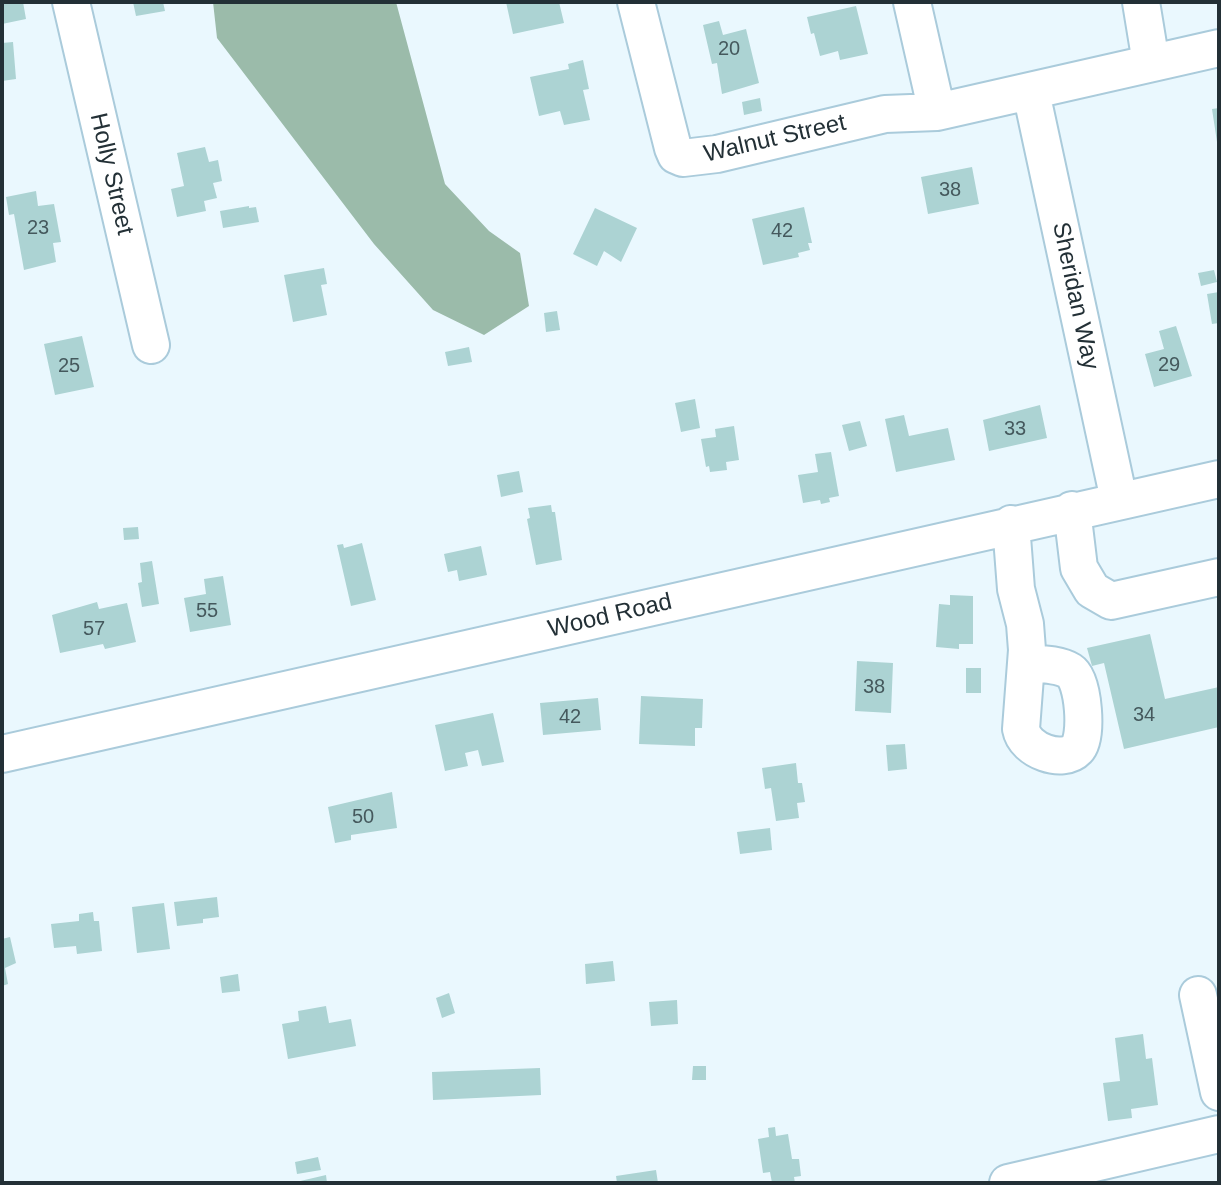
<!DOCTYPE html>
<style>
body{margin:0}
#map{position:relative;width:1221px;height:1185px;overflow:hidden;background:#eaf8fe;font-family:Helvetica,sans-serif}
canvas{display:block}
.frame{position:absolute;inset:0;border:4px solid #233036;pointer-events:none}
</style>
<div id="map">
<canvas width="1221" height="1185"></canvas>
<div class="frame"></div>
</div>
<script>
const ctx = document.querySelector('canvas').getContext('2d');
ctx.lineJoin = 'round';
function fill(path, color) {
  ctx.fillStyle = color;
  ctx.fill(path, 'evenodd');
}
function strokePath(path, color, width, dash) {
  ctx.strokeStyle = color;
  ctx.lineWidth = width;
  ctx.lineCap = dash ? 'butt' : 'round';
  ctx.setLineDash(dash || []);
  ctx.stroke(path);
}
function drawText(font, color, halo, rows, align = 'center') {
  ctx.font = font + ' Helvetica,sans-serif';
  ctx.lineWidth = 6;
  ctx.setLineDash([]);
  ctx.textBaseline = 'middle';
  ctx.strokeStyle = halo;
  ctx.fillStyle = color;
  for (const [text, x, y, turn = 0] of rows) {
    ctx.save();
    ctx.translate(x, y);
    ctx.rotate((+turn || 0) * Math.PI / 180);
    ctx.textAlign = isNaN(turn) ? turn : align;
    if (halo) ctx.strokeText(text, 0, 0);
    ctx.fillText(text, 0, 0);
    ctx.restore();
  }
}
const forest = new Path2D(`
 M213,2h183l49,182 44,47 31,22 9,53 -45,29 -51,-25 -59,-66 -157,-206z`);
const building = new Path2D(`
 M2,2h21l3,17 -24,5z
 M133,2h30l2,9 -29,5z
 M506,2h53l5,21 -51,11z
 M856,6l12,48 -28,6 -2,-9 -18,5 -6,-23 -3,1 -4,-17z
 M719,21l4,14 23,-6 13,54 -37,11 -5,-31 -5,1 -9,-39z
 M13,42l3,37 -14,2v-38z
 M583,60l6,29 -6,1 7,30 -26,5 -4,-14 -21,5 -9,-39 39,-8 -1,-5z
 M760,98l2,13 -18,4 -2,-13z
 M1219,108v34h-2l-5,-33z
 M205,147l4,15 9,-2 4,21 -9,2 4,15 -13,3 2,10 -29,6 -6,-28 13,-3 -7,-33z
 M972,167l7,37 -51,10 -7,-37z
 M36,191l2,15 16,-2 7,38 -8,1 3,19 -32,8 -10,-56 -5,1 -3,-18z
 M249,206v2l7,-1 3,15 -36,6 -3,-17z
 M804,207l8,36h-4l2,7 -12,3 1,4 -36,8 -11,-46z
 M595,208l42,20 -16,34 -17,-11 -7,15 -24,-12z
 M324,268l3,16 -6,1 6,30 -34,7 -9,-47z
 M1214,270l3,12 -16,4 -3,-13z
 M1219,292v31l-7,1 -5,-30z
 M557,311l3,19 -14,2 -2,-19z
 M1176,326l16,50 -38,11 -9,-33 19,-5 -5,-18z
 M82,336l12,51 -39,8 -11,-51z
 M469,347l3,15 -24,4 -3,-14z
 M695,399l5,29 -19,4 -6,-29z
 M1040,405l7,33 -58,13 -6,-31z
 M904,415l5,21 39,-8 7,32 -59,12 -11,-53z
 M860,421l7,25 -18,5 -7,-26z
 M734,426l5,34 -13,2 1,8 -17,2 -1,-6 -3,1 -5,-28 15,-2 -1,-8z
 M831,452l8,44 -10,2 1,4 -9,2 -1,-4 -17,3 -5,-28 20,-3 -3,-18z
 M519,471l4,21 -22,5 -4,-22z
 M551,505l1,7h3l7,48 -26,5 -9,-46 3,-1 -2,-10z
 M138,527l1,12 -15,1 -1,-12z
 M362,543l14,57 -25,6 -14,-61 6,-1 1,4z
 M481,546l6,29 -28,6 -2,-11 -9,2 -4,-18z
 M152,561l7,43 -17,3 -4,-24 4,-1 -2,-19z
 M223,576l8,49 -41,7 -6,-34 22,-4 -2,-15z
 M950,595l23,1v48h-14v5l-23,-2 3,-43 11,1z
 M97,602l2,7 28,-6 9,39 -31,7 -2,-5 -43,9 -8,-38z
 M1150,634l15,65 54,-12v40l-95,22 -20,-86 -12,3 -5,-18z
 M857,661l36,2 -2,50 -36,-2z
 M966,668h15v25h-15z
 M641,696l62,3 -1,29h-7v18l-56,-2z
 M598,698l3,32 -58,5 -3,-32z
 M493,713l11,49 -22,4 -4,-16 -13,3 3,13 -23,5 -10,-46z
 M905,744l2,25 -19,2 -2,-26z
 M796,763l2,20h4l3,19 -8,1 2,15 -23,3 -5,-33 -6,1 -3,-21z
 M392,792l5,36 -46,7v5l-16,3 -7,-36z
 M770,828l2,22 -32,4 -3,-22z
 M217,897l2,20 -16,2v4l-26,3 -3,-24z
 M164,903l6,46 -33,4 -5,-46z
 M93,912l1,9h5l3,30 -25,3 -1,-8 -22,2 -3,-24 28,-3v-7z
 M10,937l6,26 -11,5 3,16 -6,2v-47z
 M613,961l2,20 -29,3 -1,-20z
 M238,974l2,17 -18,2 -2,-16z
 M449,993l6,20 -13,5 -6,-20z
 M677,1000l1,24 -27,2 -2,-24z
 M326,1006l3,17 22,-4 5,27 -68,13 -6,-35 17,-3 -1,-10z
 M1143,1034l3,25 6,-1 6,47 -27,4 1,9 -24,3 -5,-38 17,-2 -5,-43z
 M693,1066h13v14h-14z
 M540,1068l1,27 -108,5 -1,-28z
 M775,1127l1,9 12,-2 4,25h7l2,17 -7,1 1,6h-23l-2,-11 -7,1 -5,-34 11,-2 -1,-9z
 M318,1157l3,13 -24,4 -2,-12z
 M656,1170l2,13h-41l-1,-7z
 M326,1175l1,8h-31v-1z`);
const minor = new Path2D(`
 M71,2l80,343
 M636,2l37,146 3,7 7,3 34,-4 168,-40 52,-2 282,-64
 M912,2l25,110
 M1141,2l10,61
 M1031,92l88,408
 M1072,510l7,58 13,22 19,11 108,-24
 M1011,524l5,65 9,35 2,26 -6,79c4,22 42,35 56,20 11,-11 7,-69 -7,-78 -11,-7 -30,-7 -43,-8
 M2,754l1217,-275
 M1198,995l21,97
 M1008,1183l211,-49`);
const numberNames = [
 ["20",729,49],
 ["38",950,190],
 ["23",38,228],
 ["42",782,231],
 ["29",1169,365],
 ["25",69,366],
 ["33",1015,429],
 ["55",207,611],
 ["57",94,629],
 ["38",874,687],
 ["34",1144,715],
 ["42",570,717],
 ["50",363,817]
];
const streetNames = [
 ["Walnut Street",775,139,-13],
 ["Holly Street",111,174,77],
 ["Sheridan Way",1075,296,78],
 ["Wood Road",610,616,-13]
];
fill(forest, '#9bbbaa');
fill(building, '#acd3d3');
strokePath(minor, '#aacbdb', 40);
strokePath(minor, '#fff', 36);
drawText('20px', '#45595d', null, numberNames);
drawText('24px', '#233036', '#fff', streetNames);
</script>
